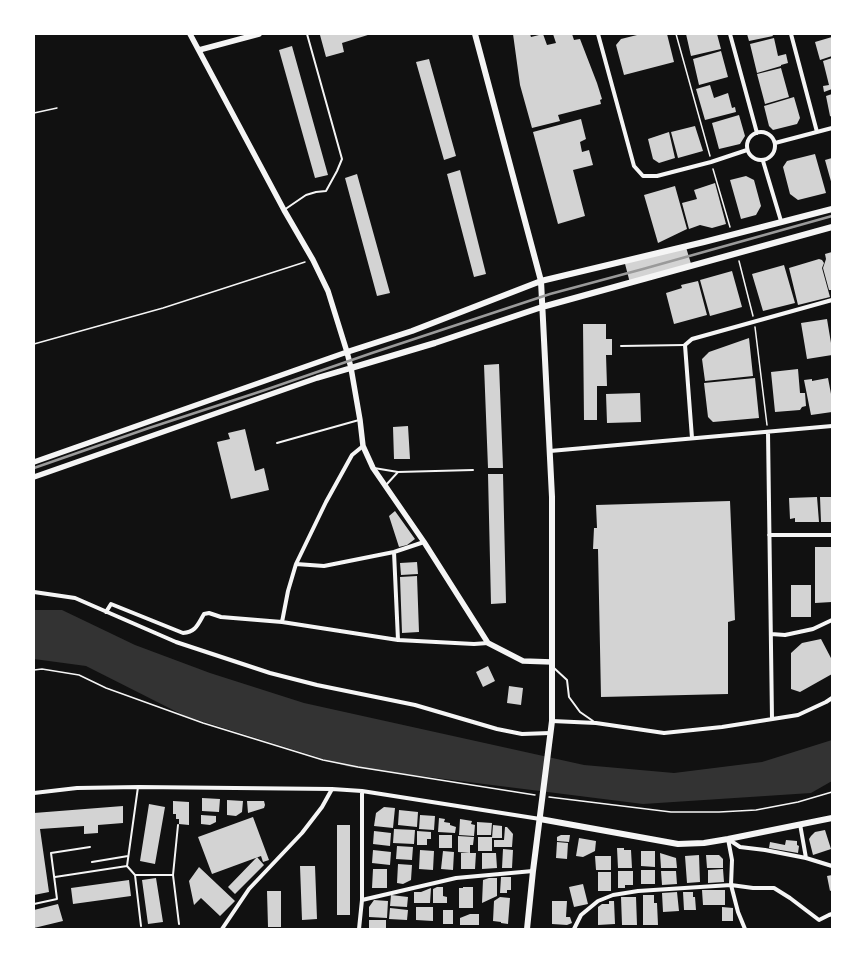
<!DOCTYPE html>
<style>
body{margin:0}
#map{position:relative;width:866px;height:963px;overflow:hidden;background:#111;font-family:"Roboto Serif",serif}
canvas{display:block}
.frame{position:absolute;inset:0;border:35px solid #fff;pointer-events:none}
</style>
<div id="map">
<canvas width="866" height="963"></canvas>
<div class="frame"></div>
</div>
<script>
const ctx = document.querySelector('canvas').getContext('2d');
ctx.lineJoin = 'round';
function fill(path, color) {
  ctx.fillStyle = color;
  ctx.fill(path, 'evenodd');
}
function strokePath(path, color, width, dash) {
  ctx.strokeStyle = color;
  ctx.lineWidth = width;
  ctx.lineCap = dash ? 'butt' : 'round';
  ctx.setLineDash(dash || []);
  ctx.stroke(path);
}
const water = new Path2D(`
 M34,610h28l73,35 75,28 94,30 280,62 90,8 88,-11 70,-22v41l-21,12 -168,11 -294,-37 -164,-51 -99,-50 -52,-7z`);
const building = new Path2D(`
 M323,34h48l-29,9 2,9 -18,5 -6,-22z
 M513,34h17l1,3 12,-3 4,11 9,-2 -3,-9h19l2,6 6,-1 17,44 5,16 -2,1 1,4 -43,11 2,6 -28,7 -12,-43z
 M641,34h26l7,28 -50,13 -8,-30 5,-6z
 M686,34h31l4,15 -30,7z
 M747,34h25l1,2 -24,5z
 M832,37v19l-12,4 -5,-18z
 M774,38l4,18 8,-2 2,9 -7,2v1l-24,7 -7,-29z
 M292,46l36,129 -13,3 -36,-128z
 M721,51l7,26 -29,8 -6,-26z
 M832,58v31l-8,3 -1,-6 6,-1 -6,-24z
 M429,59l27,97 -12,4 -28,-98z
 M781,68l8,29 -24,7 -8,-30z
 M710,85l4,13 14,-5 4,15 3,-1 1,5 -31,8 -9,-31z
 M832,94v23l-2,-1 -4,-20z
 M794,97l6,21 -3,6 -24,6 -4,-4 -5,-20z
 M739,115l6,21 -5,8 -21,5 -7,-26z
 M581,119l5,20 -6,3 2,10 7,-2 4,15 -20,5 12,46 -27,8 -25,-92z
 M695,126l8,25 -25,7 -7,-26z
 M669,132l6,26 -16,5 -6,-4 -5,-20z
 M815,154l11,39 -28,7 -8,-6 -7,-27 4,-6z
 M832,158v27l-7,-25z
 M460,170l26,104 -12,3 -27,-103z
 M357,174l33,119 -13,3 -32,-118z
 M746,176l8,4 7,26 -5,9 -15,4 -11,-39z
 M715,183l11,41 -14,4 -12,-3 -11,4 -7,-26 15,-4 -3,-9z
 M675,186l12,43 -29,14 -14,-48z
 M685,244l7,23 -62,16 -6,-23z
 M832,252v38h-3l-6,-22 3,-9 -1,-5z
 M819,259l3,1 2,3 -2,5 8,29 -32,8 -9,-37z
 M784,265l11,38 -32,8 -11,-37z
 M732,271l10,36 -32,9 -10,-36z
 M698,281l9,34 -33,9 -8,-31 16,-5 -1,-3z
 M827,319l5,30v6l-25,4 -6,-36z
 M583,324h23v15h6v16h-6l1,31h-10v34h-13z
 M749,338l4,38 -48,5 -3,-22 7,-7z
 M499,364l4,104h-15l-4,-103z
 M798,369l2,24h5l1,13 -4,1 -2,3 -25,2 -4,-40z
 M755,378l4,40 -46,4 -5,-5 -4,-34z
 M828,378l3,16h1v18l-21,3 -7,-35 8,-1v2z
 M640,393l1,29 -34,1 -1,-29z
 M408,426l2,33h-16l-1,-32z
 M245,429l10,42 9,-3 5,22 -38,9 -14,-57 13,-3 -2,-6z
 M488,474h15l3,129 -15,1z
 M817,497l2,25h-24v-4l-5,1 -1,-21z
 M820,497h12v25h-11z
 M730,501l5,119 -7,2v72l-127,3 -3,-148h-5l1,-21h3l-1,-23z
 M395,511l20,28 -8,6 -8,2 -10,-31z
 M815,547h17v55l-17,1z
 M417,562l1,12 -17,1 -1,-12z
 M417,576l2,56 -17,1 -2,-56z
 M791,585h20v32h-20z
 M821,639l11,21v14l-32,18 -9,-3v-36l11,-10z
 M488,666l7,15 -12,6 -7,-15z
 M509,686l14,2 -2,17 -14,-2z
 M202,798l18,1 -1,13 -17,-1z
 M227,800l16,1 -1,11 -6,4 -9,-1z
 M173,801l16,1v23l-10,-1v-5h-3v-5h-3z
 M247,801h17l1,4 -1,3 -16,5z
 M149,804l16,3 -10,57 -15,-3z
 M123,806v17l-25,2v8l-14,1v-8l-44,3 9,63 -15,3v-82z
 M384,807l11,1 -2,20 -19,-2 2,-13z
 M399,810l19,2 -1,15 -19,-2z
 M201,815l15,1v6l-6,3 -9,-1z
 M420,815l15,1 -1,14 -15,-1z
 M253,817l16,43 -6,2 -2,-6 -49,18 -14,-37z
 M439,818l6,1 -1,3 6,1v2l6,2 -1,6 -17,-1z
 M460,819l12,2 -1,3 4,1 -1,11 -15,-1z
 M477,822l15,1 -1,12h-14z
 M337,825h13v90h-13z
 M493,825l9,1v12h-10z
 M505,827h2l6,7 -1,13h-18v-7h10z
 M394,829l21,1 -1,14 -21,-1z
 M825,830l6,19 -18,6 -4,-16 2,-3 4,-4z
 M374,831l17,2 -1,13 -17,-2z
 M417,831l14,1v7h-4v6h-10z
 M439,835h13v13h-13z
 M561,835h9l-1,7 -12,-1v-4z
 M458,836l16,1 -1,8h-3v8l-12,-1z
 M478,837h14v14h-14z
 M579,838l17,3 -1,10 -12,6 -7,-1z
 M786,840l11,1v4l2,1 -1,7 -29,-5 1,-6 15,3z
 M557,842l11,1 -1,16 -11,-1z
 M397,846l16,1 -1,13 -16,-1z
 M617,848h7v2h7l1,18h-14z
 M503,849l10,1 -1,18h-10z
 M373,850l18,2 -1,13 -18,-2z
 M420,850l14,1 -1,19 -14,-1z
 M443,851l11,1 -1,18 -12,-1z
 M641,851h14v16l-14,-1z
 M461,853h15l-1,16h-14z
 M482,853h14l1,15 -15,1z
 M660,853l16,5 1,10h-16z
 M699,855l1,27 -13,1 -2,-27z
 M706,855h13l4,4v9h-16z
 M595,856h16v14h-15z
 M257,857l7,8 -29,29 -7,-7z
 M398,864l14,1 -1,15 -8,4 -6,-1z
 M300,866h15l2,53 -15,1z
 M199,867l36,34 -15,15 -19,-18 -7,7 -5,-24z
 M373,869h14v19h-15z
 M723,869l1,13 -16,1v-13z
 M641,870h14v14h-14z
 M618,871h15v14h-8v3h-7z
 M661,871h15l1,13 -15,1z
 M598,872h13v19h-13z
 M832,875v15l-2,1 -3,-15z
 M501,877h10v13h-4v3h-7z
 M156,878l7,44 -15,2 -6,-44z
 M489,878h8v18l-15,7 1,-23z
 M129,880l2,16 -58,8 -2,-16z
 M583,884l5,20 -14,3 -5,-20z
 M437,887h6v9l4,1v6h-14v-14z
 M463,887h10v21h-14v-20h4z
 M431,888l-1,15h-16v-11h7z
 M702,890h23v15h-22z
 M267,891h14v36h-13z
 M677,892l2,19 -16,1 -1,-19z
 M683,892h10v5h2l1,13h-12z
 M391,895l17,2 -1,10 -17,-1z
 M643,895h11v8h3l1,22h-15z
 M500,897l10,1 -2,26 -7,-1v-1l-8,-1 1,-20z
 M621,897h15l1,28h-15z
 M374,900l14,1 -1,17 -18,-1v-10z
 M552,901h15l-1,16h4l2,6 -5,2 -15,-1z
 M609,901h5l1,23 -17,1v-18l4,-3h7z
 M58,904l5,17 -29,7v-18z
 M416,907h17v14l-17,-1z
 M722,907l11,1v13h-11z
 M390,908l18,2 -1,10 -18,-1z
 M443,910h10v14h-10z
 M470,914h9v11h-19v-7z
 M369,920h17v9h-17z`);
const path = new Path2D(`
 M676,34l34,122
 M34,113l23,-5
 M713,169l17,58
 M739,261l14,55
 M755,327l12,98
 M34,344l129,-36 142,-46
 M34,670l8,-1 37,6 27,13 97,35 120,37 35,7 177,28
 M549,797l122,15h48l37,-2 42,-8 34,-10`);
const service = new Path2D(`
 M284,210l22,-15 10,-3 10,-1 11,-20 5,-12 -35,-125
 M621,346l63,-1
 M277,443l82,-23
 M374,468l24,4 -12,13
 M398,472l75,-2
 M554,668l13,12 2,17 11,15 13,9
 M138,787l-11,79 8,9 6,51
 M178,825l-5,50 6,49
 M92,862l36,-6
 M135,875h38
 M55,877l72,-11
 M34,904l23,-5 -6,-46 39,-6`);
const minor = new Path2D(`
 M598,34l36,132 9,10h14l54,-14 36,-12
 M730,34l27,99
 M791,34l26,98
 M747 146a14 14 0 1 1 28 0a14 14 0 1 1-28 0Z
 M775,143l57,-15
 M763,161l18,60
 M768,432l4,287
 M692,438l-7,-93 7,-6 140,-39
 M550,451l282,-25
 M769,535h63
 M394,552l4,88
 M296,564l28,2 70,-14 30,-10
 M34,592l41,6 101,44 94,31 47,12 98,20 82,24 25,5 28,-1
 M106,612l5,-8 72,29c13,-1 15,-9 21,-19l5,-1 12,4 61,5 116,18 76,4 14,-1
 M282,622l6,-31 8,-27 30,-62 26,-47 11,-9
 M771,634l14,1 28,-6 19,-9
 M552,721l44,2 68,10 58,-6 76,-12 28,-13 6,-4
 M34,793l43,-5 62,-1 193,2 30,2 178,28
 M800,824l6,34
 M728,839l12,8 25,3 41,8 26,8
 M728,839l4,21 -1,25 7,27 7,17
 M362,900l94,-22 77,-7
 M222,929l27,-40 53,-56 20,-26 10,-18
 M359,929l3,-29v-109
 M574,929l7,-14 17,-14 15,-6 25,-4 93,-6 22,3h21l16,10 29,22 10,-5 3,-1`);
const tertiary = new Path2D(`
 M190,34l94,176 29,50 15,31 19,61 4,16 9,52 3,26 10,22 51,74 64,101 35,18 29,1
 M199,50l60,-16
 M34,462l313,-110
 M34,477l283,-99 34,-10`);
const secondary = new Path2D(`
 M475,34l66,247 11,216v224l-19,150 -6,58
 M347,352l65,-21 129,-50 163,-39 128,-33
 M351,368l84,-25 107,-36 290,-80
 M540,819l138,25 26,-1 24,-4 104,-21`);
const rail = new Path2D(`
 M34,468l115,-40 116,-38 107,-37 178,-59 93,-25 189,-53`);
fill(water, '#333');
fill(building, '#d3d3d3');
strokePath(path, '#f5f5f5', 1.5);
strokePath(service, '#f5f5f5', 2);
strokePath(minor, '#f5f5f5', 4);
strokePath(tertiary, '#f5f5f5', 5.5);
strokePath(secondary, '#f5f5f5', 6);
strokePath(rail, '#9a9a9a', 2.5);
</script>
